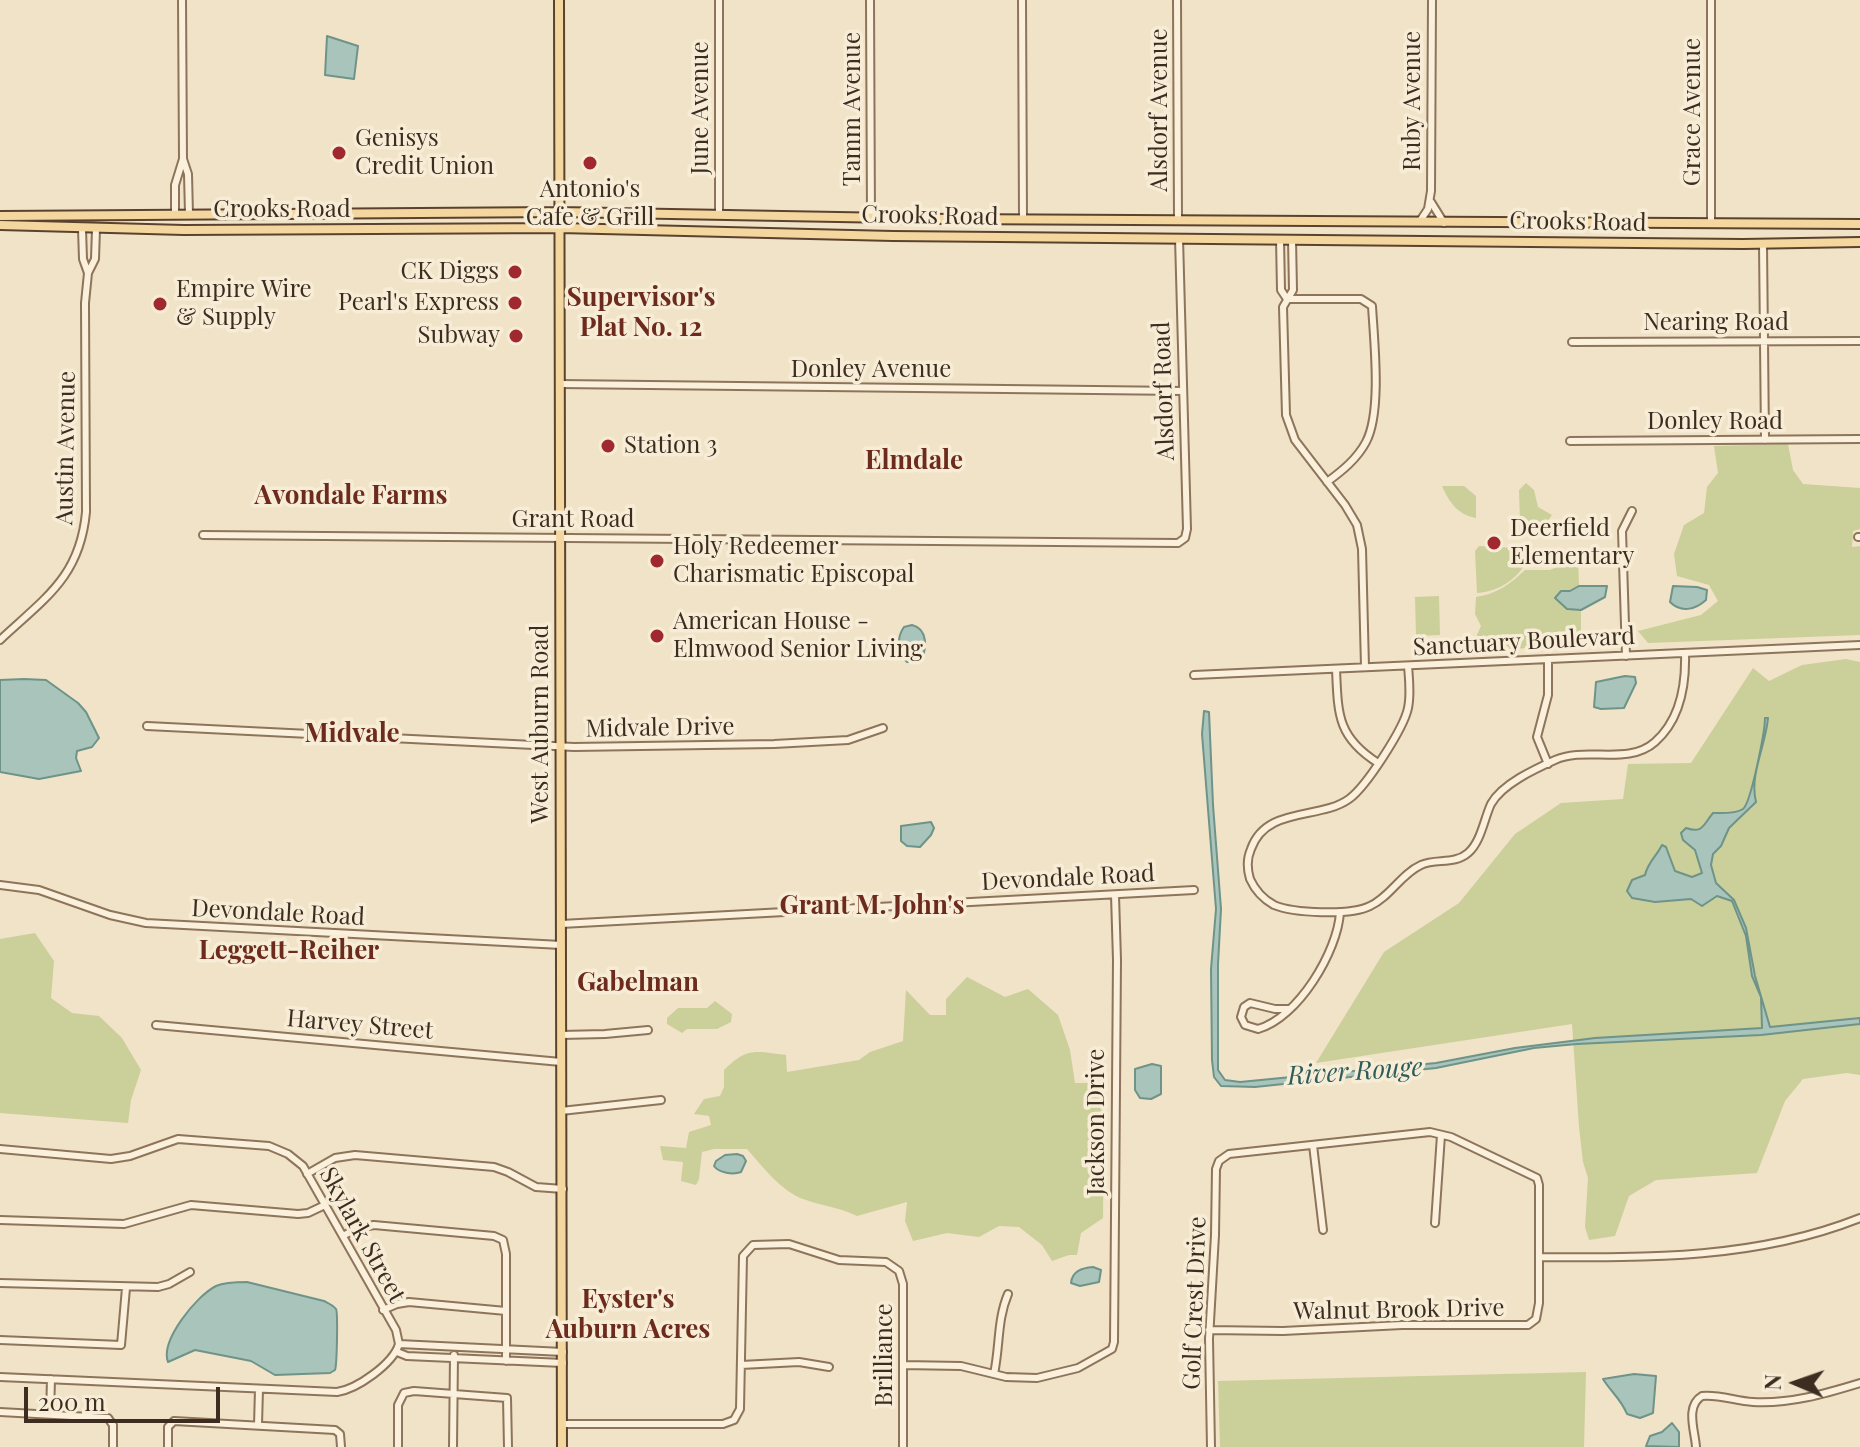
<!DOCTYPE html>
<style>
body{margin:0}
#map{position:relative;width:1860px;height:1447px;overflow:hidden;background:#f0e3c7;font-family:"Playfair Display",serif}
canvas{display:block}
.north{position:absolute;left:1756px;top:1343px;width:80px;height:80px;-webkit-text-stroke:6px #f7edd7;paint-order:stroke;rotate:272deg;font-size:22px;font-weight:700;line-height:32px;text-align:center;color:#3d2d20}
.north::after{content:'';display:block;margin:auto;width:28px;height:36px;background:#3d2d20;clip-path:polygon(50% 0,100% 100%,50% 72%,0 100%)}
.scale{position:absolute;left:24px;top:1387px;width:196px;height:36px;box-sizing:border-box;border:4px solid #3d2d20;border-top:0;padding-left:10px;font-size:24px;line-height:28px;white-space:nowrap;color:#3d2d20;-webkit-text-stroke:6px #f7edd7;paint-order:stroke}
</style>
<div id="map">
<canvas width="1860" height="1447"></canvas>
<div class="north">N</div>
<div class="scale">200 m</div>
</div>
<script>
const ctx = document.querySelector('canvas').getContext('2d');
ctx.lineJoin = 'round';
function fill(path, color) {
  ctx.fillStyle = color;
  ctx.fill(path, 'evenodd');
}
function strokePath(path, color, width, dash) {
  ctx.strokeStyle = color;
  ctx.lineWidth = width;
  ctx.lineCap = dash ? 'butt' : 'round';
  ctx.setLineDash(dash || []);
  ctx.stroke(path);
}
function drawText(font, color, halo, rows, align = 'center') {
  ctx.font = font + ' "Playfair Display",serif';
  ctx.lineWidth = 7;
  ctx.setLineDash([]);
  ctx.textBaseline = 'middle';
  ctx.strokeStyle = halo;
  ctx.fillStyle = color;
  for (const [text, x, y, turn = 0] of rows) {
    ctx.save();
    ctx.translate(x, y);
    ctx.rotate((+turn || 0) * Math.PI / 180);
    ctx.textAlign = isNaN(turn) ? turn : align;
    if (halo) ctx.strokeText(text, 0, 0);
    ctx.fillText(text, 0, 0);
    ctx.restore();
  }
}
const green = new Path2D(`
 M1788,444l5,26 10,14 57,4v41l-7,2 -1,16 8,-1v89l-212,8 -10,-12 63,-16 17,-14 -9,-16 -32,-9 -3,-22 10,-29 20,-12 3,-26 11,-14 -4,-27z
 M1526,483l8,7 4,17 14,8 -5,7h-27l-1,-32z
 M1442,486h22l12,10v22c-18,-3 -27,-16 -34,-32z
 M1479,546l52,3c-5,24 -29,43 -54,44l-2,-42z
 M1578,558l1,28 -9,5 -3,18 14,1v35l-105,6 -1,-12 6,-13 -6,-12 1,-17c21,-3 34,-13 49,-27h25z
 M1439,596l1,39 -24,1 -1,-39z
 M1846,659l14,3v413l-13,-2 -44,6 -18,22 -28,72 -101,7 -27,16 -14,40 -26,4 -4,-13 3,-49 -5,-16 -4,-35 -7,-103 -256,39 68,-111 75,-49 56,-69 46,-31 62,-4 5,-35 63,-1 62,-95 16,13 33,-16z
 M35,933l19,28 -3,37 21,15 27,3 23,22 19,32 -10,30 -3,23 -128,-10v-174z
 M967,977l38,20 23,-8 30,26 12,35 5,33h21l8,13 -1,122 -22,15 -4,22h-8l-17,6 -10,-16 -23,-18 -20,-1 -20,11 -32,-4 -34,8 -8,-20 2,-19 -50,14c-18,-9 -36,-10 -54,-17 -23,-9 -40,-32 -56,-50h-33l-12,3 -3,27 -3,6 -15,-4 2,-19 -20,-2 -3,-14 26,2 3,-16 22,-7 -2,-9 -15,-2 10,-15 16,-3 4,-9v-17c23,-23 31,-19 62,-15l1,17 72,-12 11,-8 33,-11 3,-51 24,25h16v-16z
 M715,1001l17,13 -1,8 -14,7h-30l-5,4 -15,-9v-6l11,-10h29z
 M1586,1372l-2,75h-364l-2,-66z`);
const water = new Path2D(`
 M327,36l31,10 -4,33 -29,-4z
 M1579,586h28l-2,11 -24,13 -14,-1 -12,-11 6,-7h9z
 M1673,586l24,1 10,3 -1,10c-11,10 -25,13 -36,2z
 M912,625c16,4 15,23 9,36l-14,1c-9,-9 -11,-24 -3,-35z
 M1625,676l10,1 1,6 -12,25 -23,1 -7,-2 2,-25z
 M24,679l22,1 32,23 8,9 13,26 -7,9 -15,4 -1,7 5,13 -42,8 -39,-7v-92z
 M1204,711l5,1 4,93 8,104 -3,55v106l7,10 15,2 196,-19 79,-15 80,-10 167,-10 -1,-31 -9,-21 -6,-40 -14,-35 -15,-5 -15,10 -11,-7 -36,3 -23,-4 -5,-7 5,-11 13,-5c3,-13 11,-18 17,-30l4,2 9,24 17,6 10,-4 -7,-23 -12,-10 -2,-7 5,-5c17,6 17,-3 27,-15 8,0 23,1 30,-4 8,-6 22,-78 22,-91h3c-2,27 -19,57 -12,84l-27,26 -8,18 -8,8 -2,11 5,18 18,17 12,28 9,48 15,51 90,-9v6l-99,11 -184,9 -43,4 -98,20 -181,19 -34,-1 -7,-9 -2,-17 -1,-91 5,-60 -14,-175z
 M931,822l3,6 -3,7 -11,12 -13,-1 -6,-5v-15z
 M1152,1064l9,2v28l-10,5 -11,-1 -5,-8v-21z
 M737,1154l6,2 3,5 -5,11c-8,3 -22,1 -27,-6l2,-5 9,-6z
 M1093,1267l8,3 -2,12 -19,4 -9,-3c1,-12 11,-15 22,-16z
 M247,1282l77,19c4,2 9,4 12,8 2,3 1,56 -1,61l-5,3 -55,2 -24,-14 -56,-11 -27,12c-8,-21 28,-66 48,-76 9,-4 21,-4 31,-4z
 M1634,1374l22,2 -3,37 -13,5 -13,-4c-6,-15 -16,-22 -24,-35z
 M1672,1423l7,9v15l-33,-1 4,-10 12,-4z`);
const minor = new Path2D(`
 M182,0l1,159 5,15 1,40
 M719,0v215
 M870,0l1,218
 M1022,0l1,219
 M1177,0l1,220
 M1711,0v223
 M1431,202l13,21
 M175,214v-29l8,-26
 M1420,221l8,-12 3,-18 1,-191
 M82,229l1,30 5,14
 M1280,239l1,51 6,9
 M1292,239l1,51 -10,17 3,108 9,25 50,65 12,20 5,24 3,118
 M1763,244l2,196
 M1287,299h74l11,7c2,35 10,106 -6,136 -9,17 -24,29 -39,40
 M1572,342l288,-1
 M560,384l623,7
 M1570,441l290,-2
 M203,535l975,8 7,-5 2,-9 -8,-291
 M1858,537h2
 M0,640c45,-42 80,-63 86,-128l-1,-209 3,-30 7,-14 1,-30
 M1626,656l-4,-125 10,-20
 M1408,666c1,13 3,28 0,42 -4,20 -42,79 -59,91 -29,21 -83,7 -98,50 -4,9 -4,20 -1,30 5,11 13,20 24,26 19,8 76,11 96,1 20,-9 31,-32 51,-41 15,-7 33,0 47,-12 13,-11 16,-34 23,-49 11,-20 44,-35 64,-44 31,-14 73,6 100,-18 25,-22 31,-57 30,-89
 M1336,669c2,45 1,68 42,94
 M1194,675l666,-30
 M147,726l427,21 200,-3 74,-4 35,-12
 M1548,764l-11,-27 11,-42v-36
 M0,885l39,5 71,25 36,8 415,22
 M561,924l633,-34
 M1290,1009h-15l-25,-6 -6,4 -3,10 4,8 13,4c40,-11 80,-78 82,-117
 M156,1025l405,37
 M561,1035l44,-1 43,-4
 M561,1111l100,-11
 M1313,1145l10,85
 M0,1149l111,10 19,-3 48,-17 91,7 19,8 15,12 93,164 3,14
 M307,1174l28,-16 20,-3 139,12 14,5 28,15 27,2
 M0,1220l124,4 67,-19 107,9 10,-1 17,-8
 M1435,1223l6,-88
 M343,1236l14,-8 17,-3 120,11 9,4 3,14v107
 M1539,1257c110,1 218,2 321,-39
 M0,1283l158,4 11,-3 21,-12
 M383,1310l14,-6 12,-2 97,9
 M1209,1330l74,1 119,-6h126l8,-6 3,-16v-118l-2,-7 -86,-41 -21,-5 -201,22 -10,7 -3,8 -1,66 -6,104 2,108
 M0,1340l121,5 5,-57
 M399,1344l164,8
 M397,1352l10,4 156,7
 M741,1365l58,-3 30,5
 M903,1365l58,1 45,11 31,1 41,-10 34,-19 2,-7 3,-382 -2,-65
 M994,1374c6,-28 3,-54 14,-80
 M0,1377l337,15c20,-3 56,-28 62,-48
 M0,1412l108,6 5,7v22
 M50,1414l1,-35
 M562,1424h161l11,-4 6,-11 3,-153 10,-11 36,-1 50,16 47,2 13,9 4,13v163
 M258,1425l1,-36
 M168,1447v-20l6,-6 161,9 5,4 1,13
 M398,1447v-42l6,-12 10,-2 93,7 1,49
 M453,1447l1,-92
 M1696,1447c-1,-16 -11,-41 6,-51 16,-2 34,5 51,6 37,2 71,-8 107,-19`);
const major = new Path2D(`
 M559,0l3,1447
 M0,216l560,-4 389,7 911,5
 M0,225l184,5 376,-2 333,8 850,8 117,-2`);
const markers = [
 [339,153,8,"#9f292e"],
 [590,163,8,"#9f292e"],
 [515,272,8,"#9f292e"],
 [515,303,8,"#9f292e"],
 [160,304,8,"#9f292e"],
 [516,336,8,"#9f292e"],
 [608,446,8,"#9f292e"],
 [1494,543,8,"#9f292e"],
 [657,561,8,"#9f292e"],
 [657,636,8,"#9f292e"]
];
const streetNames = [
 ["Ruby Avenue",1413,101,-90],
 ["June Avenue",701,108,-90],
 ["Tamm Avenue",853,109,-90],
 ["Alsdorf Avenue",1160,110,-90],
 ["Grace Avenue",1693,112,-90],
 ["Crooks Road",282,210],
 ["Crooks Road",930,216,1],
 ["Crooks Road",1578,222,1],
 ["Nearing Road",1716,323],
 ["Donley Avenue",871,370],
 ["Alsdorf Road",1164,391,-92],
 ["Donley Road",1715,422],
 ["Austin Avenue",66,448,-89],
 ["Grant Road",573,520],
 ["Sanctuary Boulevard",1524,642,-3],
 ["West Auburn Road",541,724,-90],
 ["Midvale Drive",660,728,-1],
 ["Devondale Road",1068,878,-3],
 ["Devondale Road",278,913,3],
 ["Harvey Street",360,1025,5],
 ["Jackson Drive",1097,1122,-90],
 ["Skylark Street",362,1235,61],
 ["Golf Crest Drive",1195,1303,-88],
 ["Walnut Brook Drive",1399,1310,-1],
 ["Brilliance",885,1355,-90]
];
const poiNames = [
 ["Genisys",355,139],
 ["Credit Union",355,167],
 ["Antonio's",590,190,"center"],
 ["Cafe & Grill",590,218,"center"],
 ["CK Diggs",499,272,"right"],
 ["Empire Wire",176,290],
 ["& Supply",176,318],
 ["Pearl's Express",499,303,"right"],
 ["Subway",500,336,"right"],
 ["Station 3",624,446],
 ["Deerfield",1510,529],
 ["Elementary",1510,557],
 ["Holy Redeemer",673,547],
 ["Charismatic Episcopal",673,575],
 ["American House -",673,622],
 ["Elmwood Senior Living",673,650]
];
const neighbourhoodNames = [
 ["Supervisor's",641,298],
 ["Plat No. 12",641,328],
 ["Elmdale",914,461],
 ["Avondale Farms",351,496],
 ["Midvale",352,734],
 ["Grant M. John's",872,906],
 ["Leggett-Reiher",289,951],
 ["Gabelman",638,983],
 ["Eyster's",628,1300],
 ["Auburn Acres",628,1330]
];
const waterNames = [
 ["River Rouge",1355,1072,-4]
];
fill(green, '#cbcf9a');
fill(water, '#a9c4bb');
strokePath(water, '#6e9389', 2);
strokePath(minor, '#8d745b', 10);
strokePath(major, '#5b422f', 12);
strokePath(minor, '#faf0db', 6);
strokePath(major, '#f4d69f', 8);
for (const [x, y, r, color] of markers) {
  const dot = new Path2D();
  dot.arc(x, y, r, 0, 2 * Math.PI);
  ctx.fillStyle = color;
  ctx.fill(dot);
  strokePath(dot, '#f7edd7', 3);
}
drawText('24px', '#3d2d20', '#f7edd7', streetNames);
drawText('24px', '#3d2d20', '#f7edd7', poiNames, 'left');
drawText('bold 26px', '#6c2b1d', '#f7edd7', neighbourhoodNames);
drawText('italic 26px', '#2e5d59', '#f7edd7', waterNames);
</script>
